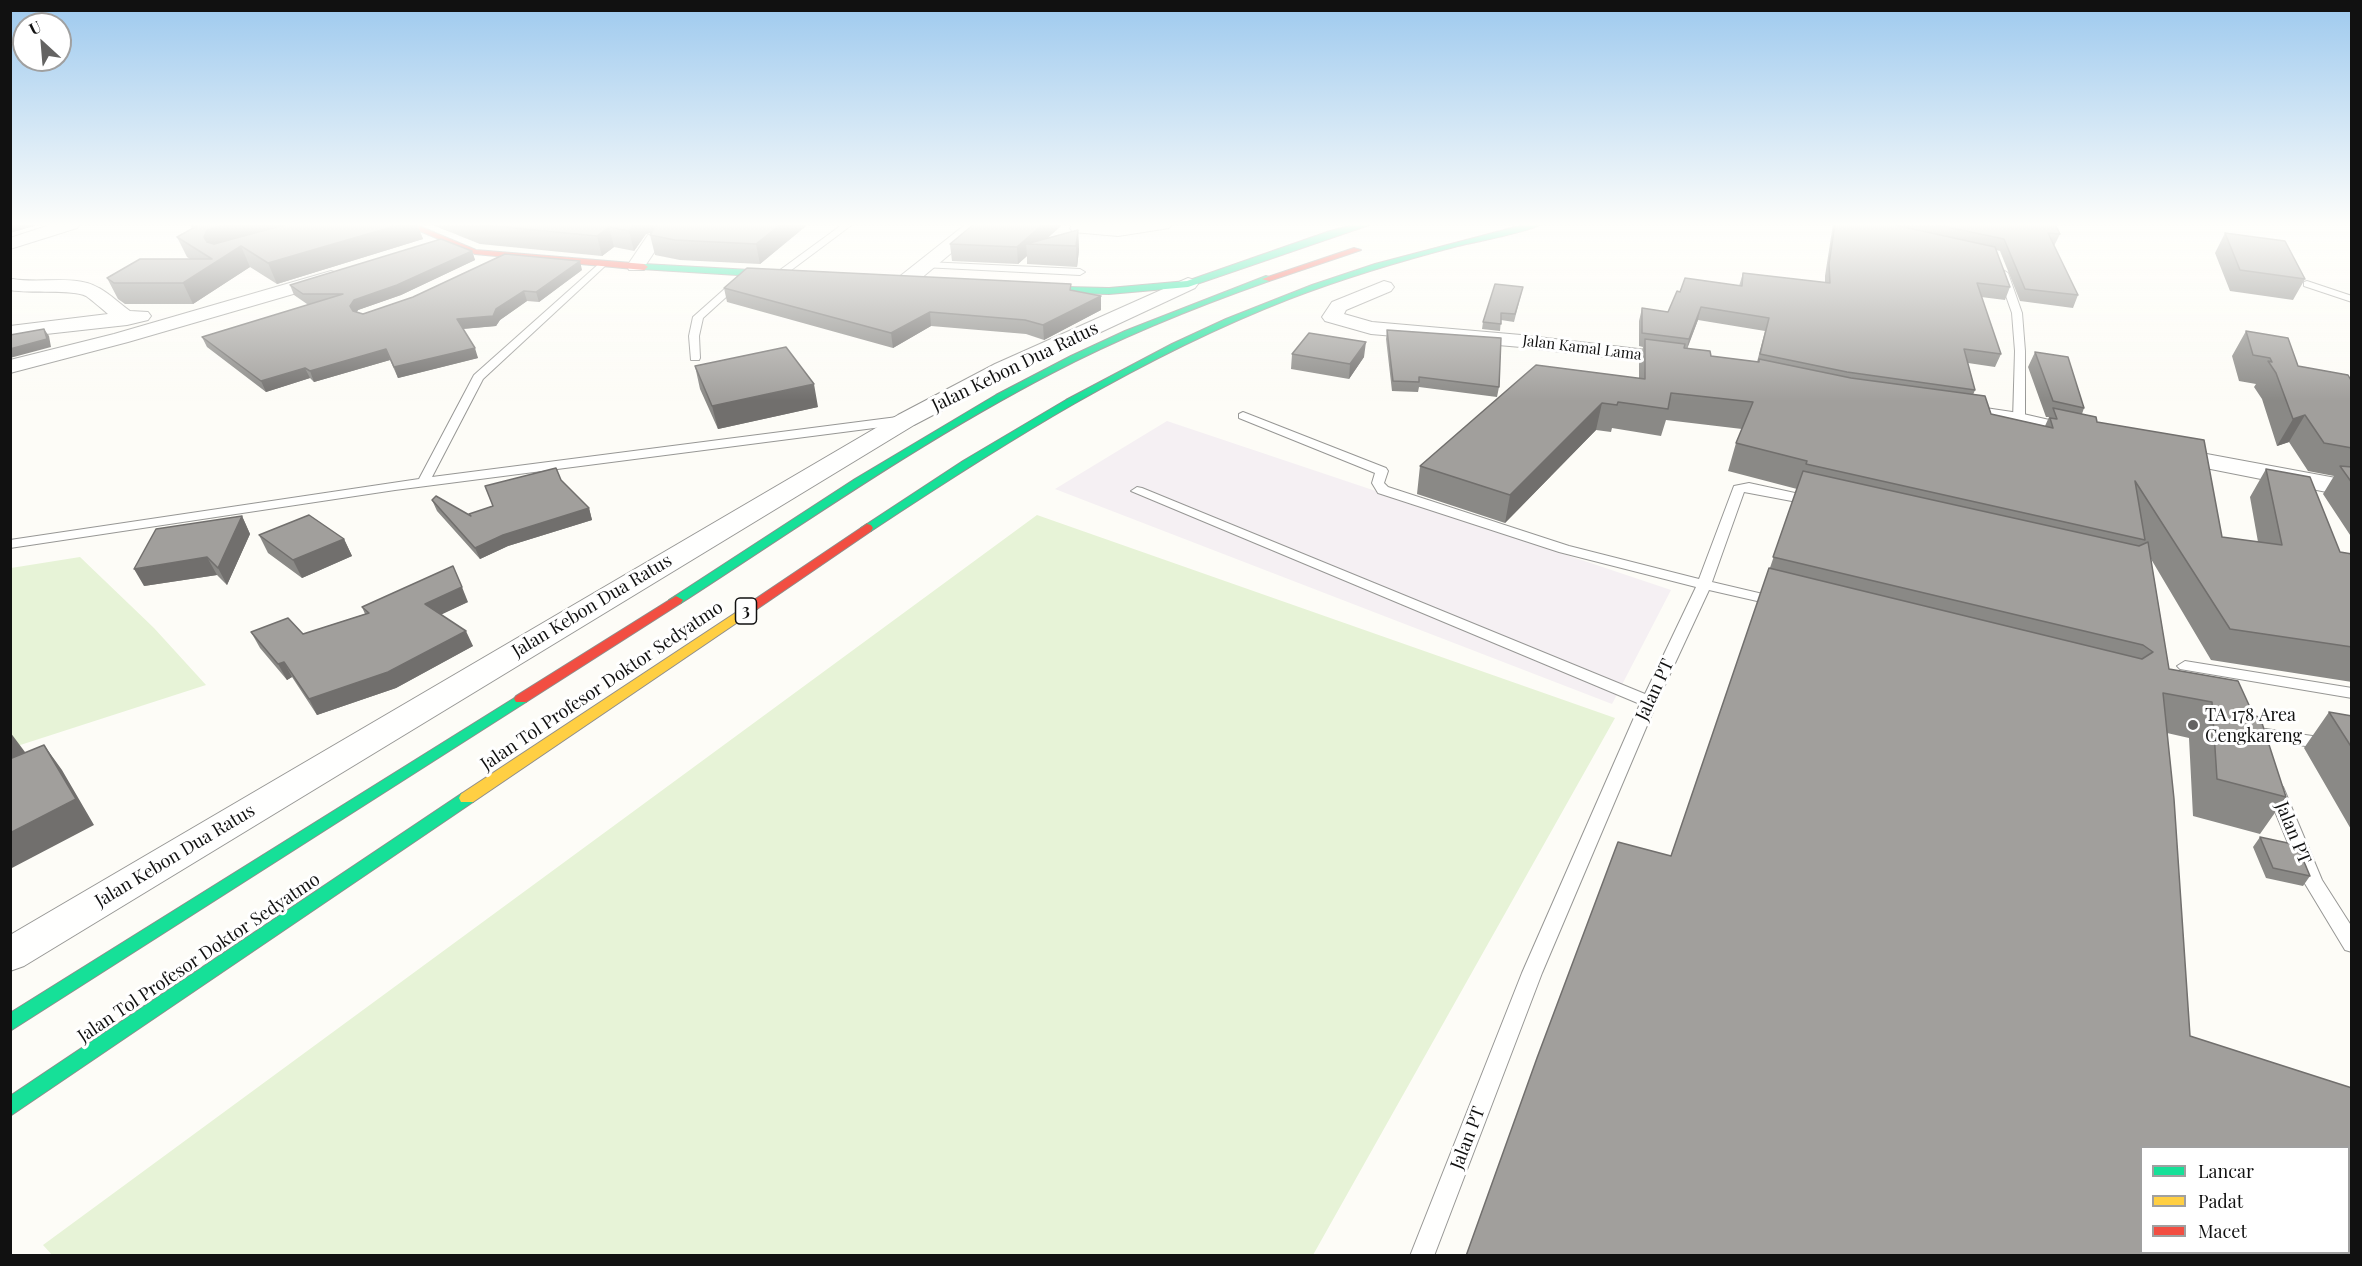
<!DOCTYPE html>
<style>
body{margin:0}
#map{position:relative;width:2362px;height:1266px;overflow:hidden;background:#fdfcf7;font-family:"Playfair Display",serif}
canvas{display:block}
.frame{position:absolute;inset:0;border:12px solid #111;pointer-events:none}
.legend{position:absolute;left:2140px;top:1146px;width:210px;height:108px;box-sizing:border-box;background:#fff;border:2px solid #a0a0a0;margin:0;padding:8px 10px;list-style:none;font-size:18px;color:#111}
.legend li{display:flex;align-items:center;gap:12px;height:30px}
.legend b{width:30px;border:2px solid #a0a0a0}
.north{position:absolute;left:12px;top:12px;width:60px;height:60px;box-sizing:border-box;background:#fff;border:2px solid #a0a0a0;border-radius:50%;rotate:334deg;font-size:16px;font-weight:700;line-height:24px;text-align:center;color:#111}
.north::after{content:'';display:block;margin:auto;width:21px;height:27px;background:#646362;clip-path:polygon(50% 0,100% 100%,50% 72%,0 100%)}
</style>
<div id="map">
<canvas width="2362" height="1266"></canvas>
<div class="frame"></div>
<ul class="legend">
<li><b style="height:8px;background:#16e098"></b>Lancar</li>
<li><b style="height:8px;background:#ffcf43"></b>Padat</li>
<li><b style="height:8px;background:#f24e42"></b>Macet</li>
</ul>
<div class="north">U</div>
</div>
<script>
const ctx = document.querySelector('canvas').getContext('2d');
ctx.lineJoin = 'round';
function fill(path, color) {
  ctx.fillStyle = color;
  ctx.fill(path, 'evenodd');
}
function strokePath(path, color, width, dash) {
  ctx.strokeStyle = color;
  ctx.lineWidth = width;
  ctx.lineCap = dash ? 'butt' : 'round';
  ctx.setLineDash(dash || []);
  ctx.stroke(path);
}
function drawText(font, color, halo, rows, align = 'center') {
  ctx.font = font + ' "Playfair Display",serif';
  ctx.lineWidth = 6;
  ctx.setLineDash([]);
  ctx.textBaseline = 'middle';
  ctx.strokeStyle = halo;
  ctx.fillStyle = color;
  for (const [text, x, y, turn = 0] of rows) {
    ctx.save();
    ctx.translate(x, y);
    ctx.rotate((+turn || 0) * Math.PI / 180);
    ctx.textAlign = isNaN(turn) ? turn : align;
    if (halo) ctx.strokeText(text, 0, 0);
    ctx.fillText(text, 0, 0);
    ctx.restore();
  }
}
const industrial = new Path2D(`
 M1167,421l504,169 -59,114 -557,-215z`);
const green = new Path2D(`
 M1037,515l578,203 -302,537 -1260,1 -10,-11z
 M80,557l74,71 52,57 -195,63v-180z`);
const lane = new Path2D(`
 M843,224h10l-71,53h-6v-4z
 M602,261l3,1v4l-122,113 -51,98 473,-61 6,4 -6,4 -510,66 -385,58v-8l409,-61 55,-104z
 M926,262l154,7 5,3 -5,3 -157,-8v-4z
 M2003,270l5,3 14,40 3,38v69l-6,4 -6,-4 2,-69 -3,-38 -14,-40z
 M738,277l8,2 -43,39 -4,18 1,22 -1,2h-8l-2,-24 4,-19z
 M2307,281l45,15v6l-48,-16v-4z
 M1243,412l143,56 2,3 -4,12 4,4 181,59 130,33 35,-93 15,-3 69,15 1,3 -6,4 -69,-13 -32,90 72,17 2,3 -7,4 -70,-16 -52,112 -115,271 -108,283h-24l112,-283 118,-269 -509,-213 6,-4 5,1 503,206 51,-107 -137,-35 -181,-59 -6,-10 3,-10 -136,-55v-4z
 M2185,661l167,27v10l-172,-29 -3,-3z
 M2266,729l86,13v12l-82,-14 -5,5 2,6 -2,4h-12l-5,-11 12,-14z
 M2274,781l6,2 3,4 39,93 30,47v25l-7,-2 -41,-68 -39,-95 3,-4z`);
const street = new Path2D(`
 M53,224h27l-3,4 -67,21v-11z
 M966,224h20l-73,61h-14l-3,-4 3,-4z
 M1073,224h99l-3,4 -6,1 -45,7 -45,-4 -3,-4z
 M654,234l6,1 3,4 -18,27 -2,4h-14l-2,-4 21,-31z
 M331,271l7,2 3,4 -3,4 -210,61 -118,31v-13l104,-26z
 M1188,278l7,2 3,4 -3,4 -184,86 -97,51 -890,541 -14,5v-36l888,-520 97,-51z
 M13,279c27,5 62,-5 86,9 11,6 21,16 31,23l18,1 3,4 -3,4 -21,5 -117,13v-12l98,-12c-7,-6 -15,-13 -22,-18 -13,-7 -56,-2 -76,-6v-10z
 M1384,281l7,2 3,4 -3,4 -45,19 -2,4 28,8 149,13 159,19 8,1 3,5 -3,5 -8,1 -159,-19 -150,-13 -46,-13 -3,-4 10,-15z
 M1972,406l47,7 65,15 8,2 4,5 -4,5 -8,2 -65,-15 -55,-9 -4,-5 4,-5z
 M2169,447l183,34v16l-192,-38 -3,-5 3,-5z`);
const fast = new Path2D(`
 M1358,224h14l-184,63 -79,7 -83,-2 -4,-3 4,-3 83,2 78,-7 143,-50z
 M1527,224h14c-14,9 -64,17 -83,22 -58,15 -114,32 -169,53 -149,58 -285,144 -418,232h-8l-2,-3 102,-67 103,-61 106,-56 54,-25 86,-34 63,-21z
 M644,264l142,8 4,3 -4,3 -145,-9 -1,-2z
 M1266,276l3,1v4c-74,26 -148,56 -217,92 -129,67 -249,151 -371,230l-5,1 -7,-4 186,-121 141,-84 75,-39 54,-25z
 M521,694l7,5 -2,3 -516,329v-18z
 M467,792l6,2 2,4 -2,4 -463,314v-20l451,-302z`);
const slow = new Path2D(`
 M752,602l7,4 -2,3 -284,193h-12l-2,-4 2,-4z`);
const jam = new Path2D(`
 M403,224h11l62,26 168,14 4,3 -4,3 -169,-16z
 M1354,248l7,2 -92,31 -7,-2z
 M867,524l4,1 2,3 -2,3 -114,78h-10l-2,-3z
 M676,596l7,4 -2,3 -155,99h-10l-2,-3 2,-3z`);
const wall = new Path2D(`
 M190,224h227l6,15 -146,45 -27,-17 -57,37h-68l-7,-5 -11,-21 83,-19 -3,-2 -10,-20 15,-8z
 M430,224h376v2l-46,38 -80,-4 -25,-5 -5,-20 2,-3 -6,2 -12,17 -20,-4 -12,9 -122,-12z
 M974,224h89l-17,15 32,-9 1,20 -2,17 -50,-3v-8l-9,8 -66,-3 -2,-17z
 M1833,224h222l5,10 -6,12 24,49 -5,13 -53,-7 -20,-50 -4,-1 14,37 -5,13 -24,-3 20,57 -6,13 -27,-4 7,27 -2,5 18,19 54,12 4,-9h-3l-18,-50 7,-15 49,56 -2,6 15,8 125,115 36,5 -8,-45 16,-28 74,83 12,2v128l-141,-22 -60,-101 18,110 69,12 48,116 -26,37 -67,-18 -4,-78 -22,-5 23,303 162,220 -681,-400 126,-367 -69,-18 8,-28 6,-14 -76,-9 -5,16 -49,-8 -1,4 -15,-2 -91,93 -88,-29 3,-28 219,-88v-14l4,-17 -4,-1v-25l3,-13 26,4 12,-20 59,-6 4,-13 82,10v-7zM1698,320l67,11 -8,31 -46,-6 -24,-8z
 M2225,233l80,46 -12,21 -63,-9 -15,-38z
 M472,251l3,9 -74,35 -43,15 -1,2 6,2 219,-44 -43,32 -12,-1 -27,19 -4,6 -33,3 15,29 -80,20 -8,-18 -76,22 -4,-4 -44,14 -59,-45 -5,-10 109,-33h-4l-13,-9 -4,-10z
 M1523,287l-9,35 -13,-2 -1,11 -18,-2 1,-7z
 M724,288l377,8v14l-57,30 -18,-6 -95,-8 -38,22 -166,-46z
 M1387,330l112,57 -2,10 -78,-10 -1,5 -26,-1 -6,-52z
 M2246,331l52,35 54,16v156l-29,-44 11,-18 -26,-5 -19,-29 -12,4 -15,-47 -8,-12 2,-3 -17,-3 -7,-25z
 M1292,354l72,3 -15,22 -58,-10z
 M695,366l123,41 -100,22 -18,-40z
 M561,480l28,28 3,12 -84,26 -28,13 -43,-48 -5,-11 37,15z
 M242,516l8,18 -23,51 -10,-10 -73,11z
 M259,535l85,4 8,17 -50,22 -34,-25z
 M468,602l-27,12 32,32 -77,42 -79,27 -25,-38 -5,3 -27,-32 -9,-16 52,2 62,-20 -3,-7z
 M2329,712l23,4v115l-48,-83z
 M2260,837l50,39 -7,10 -37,-8 -13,-31z`);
const shadedWall = new Path2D(`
 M16,224h25l-31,9v-7z
 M230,224h79l-93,26 -3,7 -9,-20 3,-7z
 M402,224h15l6,15 -146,45 -9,-21z
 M634,224h18l2,8 -8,2 -12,17 -5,-20z
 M781,224h25v2l-46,38 -4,-20z
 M1043,224h20l-23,21 -14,-1 1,12 -9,8 -1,-17z
 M609,227l5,20 -12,9 -5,-20z
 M1078,230l1,20 -2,17 -1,-21z
 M241,246l9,21 -57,37 -10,-21z
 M472,251l3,9 -74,35 -43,15 -4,6 -4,-10 4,-6z
 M580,261l2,9 -43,32 -3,-10z
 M524,291l3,10 -27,19 -4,6 -35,3 -4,-10 39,-10z
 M1101,296v14l-57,30 -1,-15z
 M1701,307l-3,13 -12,32 3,-13z
 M930,312l1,14 -38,22 -2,-15z
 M44,329l5,7 2,11 -41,11v-9z
 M1366,342l-2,15 -15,22 1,-15z
 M475,348l3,10 -80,20 -4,-11z
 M386,349l4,11 -76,22 -4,-11z
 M305,368l5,10 -44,14 -5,-11z
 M814,384l4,23 -100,22 -6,-23z
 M1602,403l-6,27 -91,93 5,-28z
 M2305,415l-16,27 -12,4 16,-27z
 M589,508l3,12 -84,26 -28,13 -5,-11 28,-13z
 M242,516l8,18 -23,51 -9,-17z
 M344,539l8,17 -50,22 -9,-18z
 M207,557l10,18 -73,11 -10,-17z
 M462,587l6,15 -36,17 -7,-15z
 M466,631l7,15 -77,42 -79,27 -8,-16z
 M284,662l8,15 -5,3 -9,-16z
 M10,732l15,20 6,31 -19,-25 -2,-11z
 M44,745l18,25 32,55 -84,44v-36z`);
const building = new Path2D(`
 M195,224h35l-23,6 -3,7 3,5 7,2 74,-20h114l-134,39 -27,-17 -58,37h-69l-7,-5 33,-19h72l-35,-22 20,-11z
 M473,224h161l-5,7 -20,-4 -12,9z
 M657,224h124l-25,20 -81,-4 -25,-5z
 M974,224h69l-26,23 -67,-3z
 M1835,224h58l6,2 96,21 15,40 -33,-4 24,71 -37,-5 11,41 -128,-18 -87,-18 9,-36 -68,-11 -12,32 -47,-6v-25l26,4 9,-21 3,1 5,-14 57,8 1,-13 87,10 -1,-19z
 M1933,224h122l5,10 -12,-1 30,62 -53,-6 -21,-50z
 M1078,230l-2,16 -50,-2z
 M2225,233l60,8 20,38 -65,-9z
 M441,239l31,12 -75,34 -43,15 -4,6 3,5 10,3 50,-17 92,-43 75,7 -44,31 -12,-1 -28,18 -3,7 -36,3 18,29 -81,19 -8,-18 -76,22 -5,-3 -44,13 -59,-44 141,-43h-40l-13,-9z
 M747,268l324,16 -1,6 31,6 -58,29 -18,-5 -95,-8 -39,21 -167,-45z
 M1495,284l28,3 -8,27 -14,-1v11l-18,-2z
 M44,329l3,10 -37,10v-14z
 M1387,330l114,8 -2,49 -80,-10v5l-26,-1z
 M2246,331l42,7 10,28 50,9 4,7v66l-28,-5 -19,-28 -12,4 -17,-46 -8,-12 4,1 -2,-4 -17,-3z
 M1309,333l57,9 -16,22 -58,-10z
 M1645,339l40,5 -1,4 26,3 1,5 48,6v-3l92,19 134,18 6,18 62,14 -3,-10 7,1 -4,-11 43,9 1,5 107,18 18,97 60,8 -16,-76 44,8 30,75 12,2v93l-122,-18 -95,-148 10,59 -339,-76 1,-3 -71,-18 17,-41 -82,-9 -3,16 -50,-7 -1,3 -15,-2 -92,92 -90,-29 116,-101 109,14z
 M786,347l28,37 -102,22 -17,-40z
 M2035,352l33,5 16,51 -31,-7z
 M2340,466l12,1v16z
 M556,468l5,12 28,28 -86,27 -28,13 -43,-48 4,-4 35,20 -2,-2 24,-8 -8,-20z
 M1803,471l336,75 9,-4 21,127 69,12 16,35 6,1 26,80 -69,-18 -5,-77 -49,-9 11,106 16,237 162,52v168h-886l71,-198 81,-216 53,14 98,-288 373,91 11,-7 -10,-7 -370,-88zM2142,1148h207v104h-207z
 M309,515l35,24 -51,21 -34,-25z
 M242,516l-24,52 -11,-11 -73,12 22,-40z
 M453,566l9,21 -37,17 41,27 -78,41 -79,27 -25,-37 -6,2 -27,-32 37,-14 15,16 66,-21 -7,-6z
 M2329,712l23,4v32z
 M44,745l32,54 -66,34v-86l2,11z
 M2260,837l37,8 13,31 -37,-8z`);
const markers = [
 [2193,725,6,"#646362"]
];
const farStreetnames = [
 ["Jalan Kamal Lama",1582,348,7]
];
const shields = [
 [746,611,21]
];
const shieldNames = [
 ["3",746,611]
];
const streetNames = [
 ["Jalan Kebon Dua Ratus",1015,367,-26],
 ["Jalan Kebon Dua Ratus",592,606,-31],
 ["Jalan Tol Profesor Doktor Sedyatmo",602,686,-34],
 ["Jalan PT",1655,690,-65],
 ["Jalan PT",2293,833,68],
 ["Jalan Kebon Dua Ratus",175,856,-31],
 ["Jalan Tol Profesor Doktor Sedyatmo",199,958,-34],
 ["Jalan PT",1468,1138,-69]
];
const poiNames = [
 ["TA 178 Area",2205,715],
 ["Cengkareng",2205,736]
];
fill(industrial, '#f5f0f3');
fill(green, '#e7f3d7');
strokePath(lane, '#979795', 2);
strokePath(street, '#979795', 2);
strokePath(fast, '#8e8d8b', 2);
strokePath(slow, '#8e8d8b', 2);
strokePath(jam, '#8e8d8b', 2);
fill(lane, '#fffffe');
fill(street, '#fffffe');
fill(fast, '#16e098');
fill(slow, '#ffcf43');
fill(jam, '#f24e42');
fill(wall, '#8a8986');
fill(shadedWall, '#716f6d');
fill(building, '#a19f9c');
strokePath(building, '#716f6d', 1.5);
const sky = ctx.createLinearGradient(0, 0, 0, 401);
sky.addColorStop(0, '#9dc9ee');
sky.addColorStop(0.56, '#fefefb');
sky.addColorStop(1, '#fefefb00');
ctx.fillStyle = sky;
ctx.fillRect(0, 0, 2362, 401);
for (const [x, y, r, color] of markers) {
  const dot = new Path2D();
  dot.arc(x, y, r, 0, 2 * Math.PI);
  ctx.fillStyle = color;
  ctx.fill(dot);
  strokePath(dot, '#fff', 2);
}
drawText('15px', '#111', '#fff', farStreetnames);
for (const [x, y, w] of shields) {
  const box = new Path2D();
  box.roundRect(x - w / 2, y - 13, w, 26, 4.5);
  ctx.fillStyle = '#fff';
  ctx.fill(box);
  strokePath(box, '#111', 1.5);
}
drawText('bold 16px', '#111', null, shieldNames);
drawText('18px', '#111', '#fff', streetNames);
drawText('18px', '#111', '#fff', poiNames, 'left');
</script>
